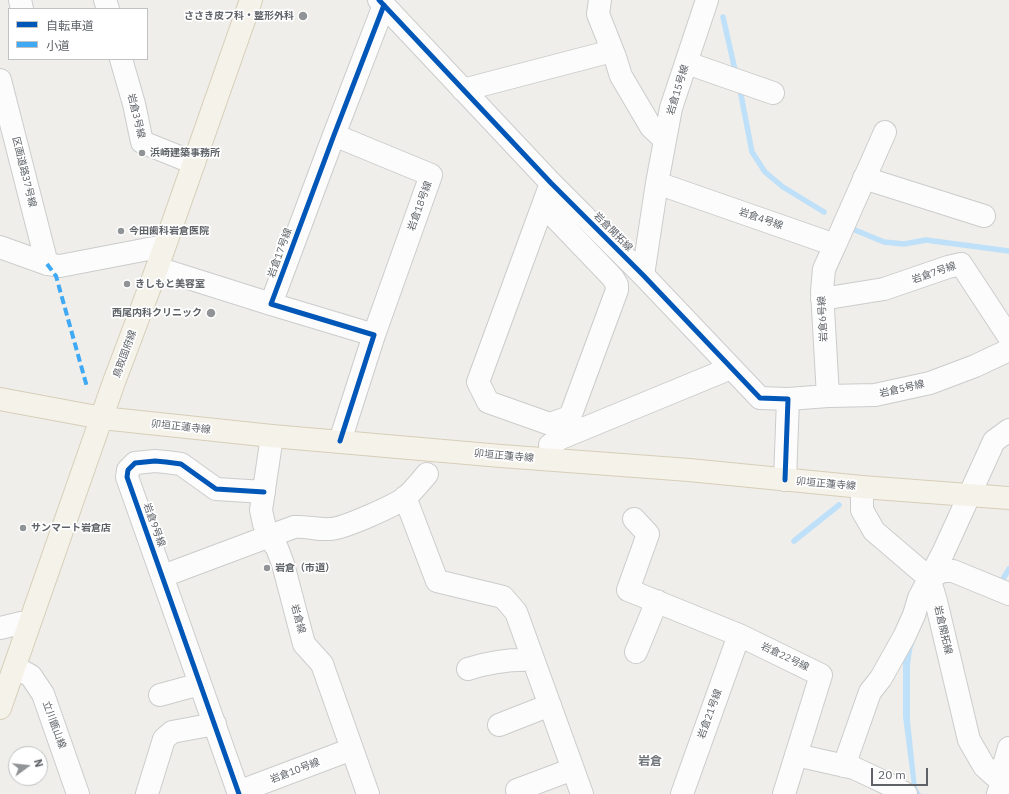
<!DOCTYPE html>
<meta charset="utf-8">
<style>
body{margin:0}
#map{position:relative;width:1009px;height:794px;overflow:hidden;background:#efeeea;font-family:"IBM Plex Sans","Noto Sans JP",sans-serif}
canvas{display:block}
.legend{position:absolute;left:8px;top:8px;width:140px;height:52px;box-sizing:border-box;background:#fff;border:1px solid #bfc1c3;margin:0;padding:5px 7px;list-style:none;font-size:12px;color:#5f6368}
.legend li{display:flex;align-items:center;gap:8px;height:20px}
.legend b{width:20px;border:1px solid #bfc1c3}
.north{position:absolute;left:8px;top:746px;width:40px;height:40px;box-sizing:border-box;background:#fff;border:1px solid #bfc1c3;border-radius:50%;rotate:75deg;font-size:11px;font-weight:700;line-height:16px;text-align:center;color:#5f6368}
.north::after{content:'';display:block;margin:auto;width:14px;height:18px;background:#919496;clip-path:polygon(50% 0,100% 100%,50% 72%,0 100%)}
.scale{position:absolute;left:871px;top:768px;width:57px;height:18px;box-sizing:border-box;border:2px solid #5f6368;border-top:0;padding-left:5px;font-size:12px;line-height:14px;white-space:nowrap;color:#5f6368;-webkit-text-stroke:3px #fff;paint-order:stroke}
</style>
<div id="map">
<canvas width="1009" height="794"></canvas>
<ul class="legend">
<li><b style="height:5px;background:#0057b8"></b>自転車道</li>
<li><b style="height:5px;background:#3fa9f5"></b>小道</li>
</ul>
<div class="north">N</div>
<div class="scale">20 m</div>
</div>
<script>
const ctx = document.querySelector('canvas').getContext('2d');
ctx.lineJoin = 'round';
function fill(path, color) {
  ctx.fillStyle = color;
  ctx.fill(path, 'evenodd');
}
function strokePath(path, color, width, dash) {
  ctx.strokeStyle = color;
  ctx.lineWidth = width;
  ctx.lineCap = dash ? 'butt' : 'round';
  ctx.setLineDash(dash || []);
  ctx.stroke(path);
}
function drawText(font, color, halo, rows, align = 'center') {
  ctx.font = font + ' "IBM Plex Sans","Noto Sans JP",sans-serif';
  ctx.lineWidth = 3.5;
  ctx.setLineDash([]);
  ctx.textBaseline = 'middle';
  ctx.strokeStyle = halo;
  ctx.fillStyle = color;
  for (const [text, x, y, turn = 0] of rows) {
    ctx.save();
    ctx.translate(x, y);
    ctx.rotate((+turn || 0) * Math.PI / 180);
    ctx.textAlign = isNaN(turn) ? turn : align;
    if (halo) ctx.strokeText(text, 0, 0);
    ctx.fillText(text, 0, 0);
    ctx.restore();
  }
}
const water = new Path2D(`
 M929,601l-17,49 -2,16v54l7,68 4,6h-8l-10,-77v-54l2,-15z`);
const stream = new Path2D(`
 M723,17l12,53
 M740,90l12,62 13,20 18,15 41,25
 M850,228l34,14 20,2 22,-4 83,11
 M794,541l45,-36
 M1000,584l9,-15`);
const minor = new Path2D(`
 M20,0l2,9
 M105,0l3,9
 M379,0l172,183 92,92 117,123 28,1 -3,81
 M600,0l-2,14 17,43 6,19 30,51 14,13
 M121,59l13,45 8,38 52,21
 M687,63l86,30
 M0,80l47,184
 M463,90l149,-39
 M334,135l97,40 -57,160
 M864,178l120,38
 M657,183l14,-75 36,-108
 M543,205l70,73 4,7v5l-47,127 -20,7 -62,-22 -10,-20 65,-177 8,-22
 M0,247l47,17 13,2 104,-20
 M157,268l114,36
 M643,275l14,-92 178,62 50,-113
 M822,299l62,-10 64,-22 13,-3 48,73
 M828,396l-6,-105 2,-22 11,-24
 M788,399l40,-3 47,-1 55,-12 45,-17 34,-16
 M272,436l-11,74 3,14 4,12 9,12 6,16 21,80 18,20 46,130
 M340,441l34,-106 -103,-31 63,-169 50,-130
 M550,445l11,-7 170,-70
 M862,487v23l12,21 55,47 7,23 33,139 15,26 11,10 14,6
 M405,497l32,84 66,16 13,15 66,182
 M634,519l14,15 -20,56 111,45 82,40 -37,119
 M163,576l131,-49c12,-1 24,3 36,2 13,0 66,-24 76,-32 8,-7 14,-15 21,-23
 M929,578l14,-7h10l56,23
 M0,628l21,-5 8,1
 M636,652l21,-51
 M15,667l16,9 12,18 35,100
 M468,669c22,-7 42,-10 65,-9
 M160,695l40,-11
 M499,725l51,-20
 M796,755l58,13 34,16 18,10
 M844,766l26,-74 11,-14 23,-41 10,-22 5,-17 24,-45 51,-112 15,-11
 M517,790l56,-21
 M238,792l114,-43
 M147,794l17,-55 8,-7 43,-8
 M239,794l-112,-317 1,-7 7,-7 20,-2 11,1 15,2 35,25 48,3
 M682,794l57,-159
 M998,794l3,-9 -1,-7 9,-30`);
const major = new Path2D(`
 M0,399l102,19 170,18 229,20 188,14 173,17 147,11
 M0,708l114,-326 43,-114 94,-268`);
const quiet = new Path2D(`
 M47,264l9,12 31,111`);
const cycleway = new Path2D(`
 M379,0l172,183 92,92 117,123 28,1 -3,81
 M340,441l34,-106 -103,-31 63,-169 50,-130
 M239,794l-112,-317 1,-7 7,-7 20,-2 11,1 15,2 35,25 48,3`);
const markers = [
 [303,16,5,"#919496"],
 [142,153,4,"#919496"],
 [121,231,4,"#919496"],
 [127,284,4,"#919496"],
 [211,313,5,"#919496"],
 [23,528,4,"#919496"],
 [267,568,4,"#919496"]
];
const poiNames = [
 ["ささき皮フ科・整形外科",294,16,"right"],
 ["浜崎建築事務所",150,153],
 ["今田歯科岩倉医院",129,231],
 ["きしもと美容室",135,284],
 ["西尾内科クリニック",202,313,"right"],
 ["サンマート岩倉店",31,528],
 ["岩倉（市道）",275,568]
];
const streetNames = [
 ["岩倉15号線",678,90,-73],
 ["岩倉3号線",136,116,76],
 ["区画道路37号線",24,172,76],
 ["岩倉18号線",420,206,-70],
 ["岩倉4号線",761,219,19],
 ["岩倉開拓線",613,232,45],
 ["岩倉17号線",280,253,-70],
 ["岩倉7号線",934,273,-19],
 ["岩倉6号線",823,319,-93],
 ["鳥取国府線",125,354,-70],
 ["岩倉5号線",902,389,-13],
 ["卯垣正蓮寺線",181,427,6],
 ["卯垣正蓮寺線",504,456,5],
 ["卯垣正蓮寺線",826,484,5],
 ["岩倉9号線",154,525,70],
 ["岩倉線",298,619,75],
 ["岩倉開拓線",943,630,77],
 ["岩倉22号線",785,657,26],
 ["岩倉21号線",710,714,-70],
 ["立川甑山線",54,725,70],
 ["岩倉10号線",295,771,-21]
];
const quarterNames = [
 ["岩倉",650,762]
];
fill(water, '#bfe0f9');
strokePath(stream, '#bfe0f9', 5.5);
strokePath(minor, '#cbcccc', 24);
strokePath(major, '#d7ceb8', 24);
strokePath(minor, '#fdfcfc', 22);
strokePath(major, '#f4f2e9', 22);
strokePath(quiet, '#3fa9f5', 4, [8, 4]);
strokePath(cycleway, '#0057b8', 5);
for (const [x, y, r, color] of markers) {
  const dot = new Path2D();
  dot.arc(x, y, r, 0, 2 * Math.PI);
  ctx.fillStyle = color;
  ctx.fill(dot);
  strokePath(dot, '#fff', 1.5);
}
drawText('bold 10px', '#5f6368', '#fff', poiNames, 'left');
drawText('10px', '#5f6368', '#fff', streetNames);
drawText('bold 12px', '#70757a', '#fff', quarterNames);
</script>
